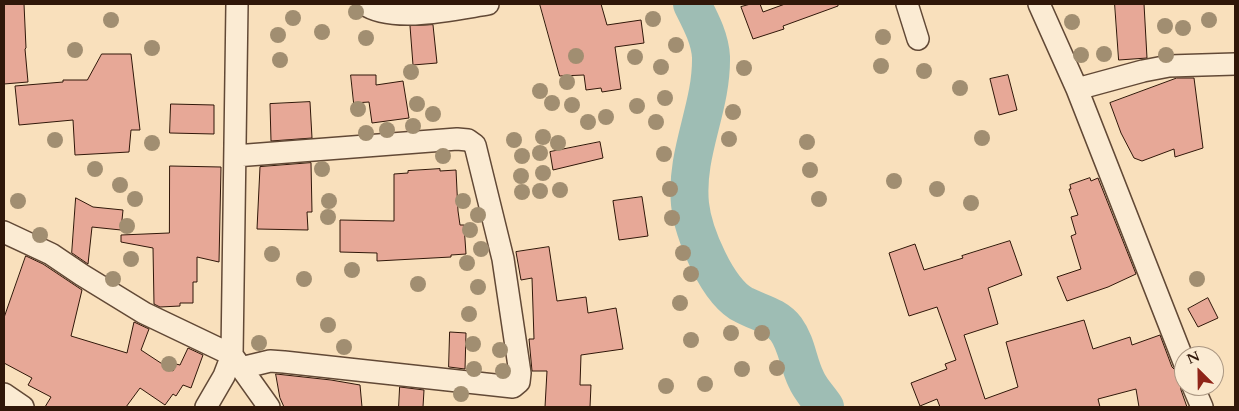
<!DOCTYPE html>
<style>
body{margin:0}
#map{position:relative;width:1239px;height:411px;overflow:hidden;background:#f9e0bc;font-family:Cardo,serif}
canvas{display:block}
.frame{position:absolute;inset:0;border:5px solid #301709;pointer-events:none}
.north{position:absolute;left:1174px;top:346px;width:50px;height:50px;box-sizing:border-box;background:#fbebd3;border:1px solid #aa9682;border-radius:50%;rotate:337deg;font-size:14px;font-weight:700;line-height:20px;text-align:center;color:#301709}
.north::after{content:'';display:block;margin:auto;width:18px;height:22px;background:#8f2418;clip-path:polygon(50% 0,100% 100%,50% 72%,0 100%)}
</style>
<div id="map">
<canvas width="1239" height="411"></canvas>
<div class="frame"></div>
<div class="north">N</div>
</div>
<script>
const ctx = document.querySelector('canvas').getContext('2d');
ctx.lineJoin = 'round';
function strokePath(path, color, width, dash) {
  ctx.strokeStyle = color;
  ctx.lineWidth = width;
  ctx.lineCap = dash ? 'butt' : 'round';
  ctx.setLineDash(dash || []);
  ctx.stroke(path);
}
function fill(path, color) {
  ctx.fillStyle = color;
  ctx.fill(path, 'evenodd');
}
const river = new Path2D(`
 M692,4c8,16 18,34 19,53 1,51 -26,95 -21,147 3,28 27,88 54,101 15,8 31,10 42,24 11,15 12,34 20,50 4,10 13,19 19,28`);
const building = new Path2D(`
 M4,4h20l2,44 -1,1 3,33 -24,2z
 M540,4h61l6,21 34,-5 3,23 -29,4 6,42 -19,3 -1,-4 -15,2 -2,-15 -24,1z
 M751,4h9l3,8 22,-8h53v2l-55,20 1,3 -31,10 -12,-32z
 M1115,4h29l3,54 -28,2z
 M433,25l4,38 -24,2 -3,-39z
 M102,54h29l9,76h-9l-2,22 -54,3 -2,-35 -54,5 -4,-39 48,-4v-2h24z
 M351,75h25v10l27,-4 6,37 -37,5 -3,-21 -15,1z
 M1008,75l9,35 -18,5 -9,-36z
 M1177,78h17l9,70 -28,9 -1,-8 -32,12 -8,-3 -13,-25 -11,-30z
 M310,102l2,36 -41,3 -1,-37z
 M171,104l43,1v29l-44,-1z
 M600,142l3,16 -50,12 -3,-18z
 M311,163l1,49h-5l1,18 -51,-1 3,-62z
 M170,166l51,1 -2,95 -22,-5v25h-4v21h-13v3l-20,1 -6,-3 -1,-56 -32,-6v-7l48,-2z
 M440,169v2l16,-1 2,41 2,14h4l2,29 -15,1v2l-74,4v-8l-37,-1v-32l54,1v-47l14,-1v-2z
 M1090,178l1,3 7,-3 38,96 -28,13 -41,14 -10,-24 24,-8 -10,-33 5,-2 -5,-17 7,-2 -9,-26h2l-1,-4z
 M642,197l6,39 -29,4 -6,-39z
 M76,198l17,9 30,3 -2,20 -29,-3 -4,37 -16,-11z
 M1010,241l12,34 -34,13 10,36 -34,11 21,64 33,-12 -12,-45 78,-22 9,29 37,-12 2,8 28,-10 12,32 4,4 4,3 1,16 6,17h-48l-3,-18 -38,10 2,8h-160l-3,-8 -17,7 -9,-23 36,-14 -2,-5 11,-4 -19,-53 -28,9 -20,-63 26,-9 9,26 39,-12 -1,-2z
 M549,247l8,54 29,-4 2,16 28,-5 7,41 -42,6 -1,30h11l-1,22h-45l2,-36h-15l-3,-32h5l-2,-61 -11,2 -5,-28z
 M26,256l17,8 39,26 -11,46 56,17 7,-31 15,7 -8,21 32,21 3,-7 4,1 8,-17 15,7 -12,33 -8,-3 -7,11 -3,-2 -8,11 -25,-17 -14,19h-81l6,-10 -23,-12 4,-7 -28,-15v-45z
 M1208,298l10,20 -20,9 -10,-18z
 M450,332l16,1 -1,36 -16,-2z
 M276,374l55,6 29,5 2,22h-78l-4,-9z
 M400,387l24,3 -1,17h-24z`);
const street = new Path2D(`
 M364,4c28,20 92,5 124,0
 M907,4l11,35
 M1039,4l38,85 107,273
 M1077,89l66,-18 26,-5 66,-2
 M235,156l222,-17 11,1 7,5 28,114 17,114 -1,9 -6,5 -229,-25 -14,-1 -29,7
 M4,232l47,22 31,21 62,38 88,42 37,52
 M1193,386l9,21
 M4,394l19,13
 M206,407l18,-31 8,-21 5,-351`);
const trees = [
 [356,12],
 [293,18],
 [653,19],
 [111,20],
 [1209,20],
 [1072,22],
 [1165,26],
 [1183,28],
 [322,32],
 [278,35],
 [883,37],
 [366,38],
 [676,45],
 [152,48],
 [75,50],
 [1104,54],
 [1081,55],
 [1166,55],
 [576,56],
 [635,57],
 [280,60],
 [881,66],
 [661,67],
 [744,68],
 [924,71],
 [411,72],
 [567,82],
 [960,88],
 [540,91],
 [665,98],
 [552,103],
 [417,104],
 [572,105],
 [637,106],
 [358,109],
 [733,112],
 [433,114],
 [606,117],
 [588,122],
 [656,122],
 [413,126],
 [387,130],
 [366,133],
 [543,137],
 [982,138],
 [729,139],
 [55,140],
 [514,140],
 [807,142],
 [152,143],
 [558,143],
 [540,153],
 [664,154],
 [443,156],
 [522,156],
 [95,169],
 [322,169],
 [810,170],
 [543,173],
 [521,176],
 [894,181],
 [120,185],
 [670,189],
 [937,189],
 [560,190],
 [540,191],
 [522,192],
 [135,199],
 [819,199],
 [18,201],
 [329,201],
 [463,201],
 [971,203],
 [478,215],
 [328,217],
 [672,218],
 [127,226],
 [470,230],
 [40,235],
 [481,249],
 [683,253],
 [272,254],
 [131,259],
 [467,263],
 [352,270],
 [691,274],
 [113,279],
 [304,279],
 [1197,279],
 [418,284],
 [478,287],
 [680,303],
 [469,314],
 [328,325],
 [731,333],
 [762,333],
 [691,340],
 [259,343],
 [473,344],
 [344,347],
 [500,350],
 [169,364],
 [777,368],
 [474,369],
 [742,369],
 [503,371],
 [705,384],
 [666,386],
 [461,394]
];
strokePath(river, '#9ebdb4', 38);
fill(building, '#e7a897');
strokePath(building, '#301709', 1);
strokePath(street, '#624936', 24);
strokePath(street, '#fbebd3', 21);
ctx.fillStyle = '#a18e71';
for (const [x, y] of trees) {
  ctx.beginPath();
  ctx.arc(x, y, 8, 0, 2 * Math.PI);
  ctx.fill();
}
</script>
